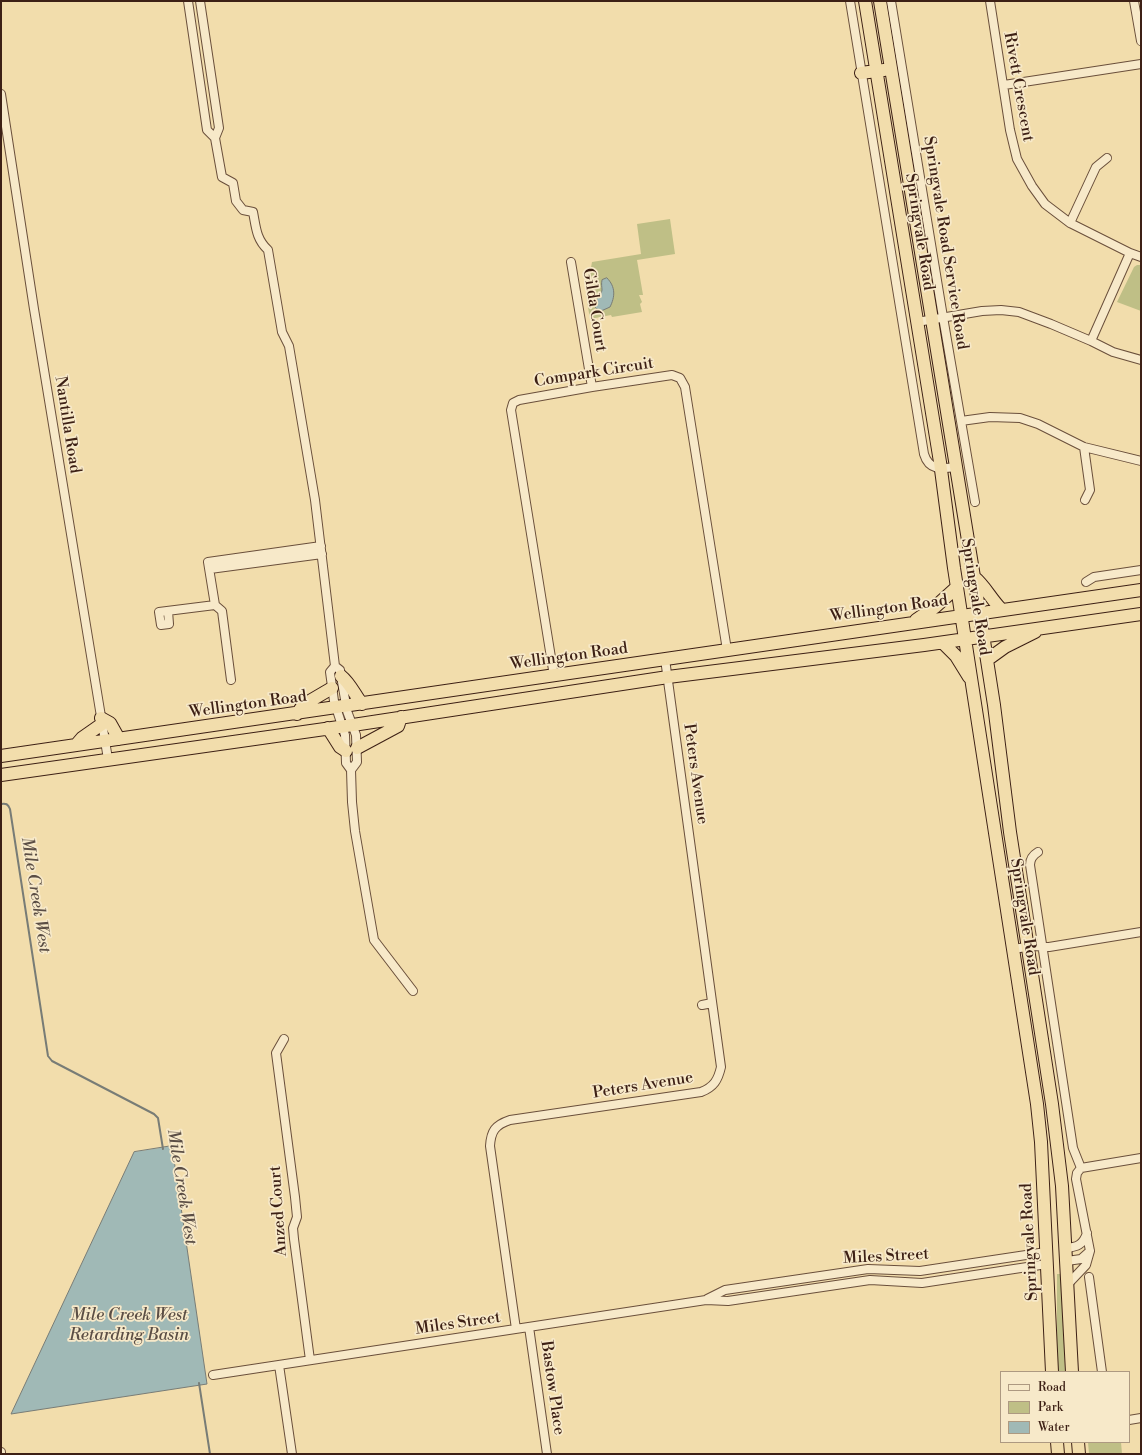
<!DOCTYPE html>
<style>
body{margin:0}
#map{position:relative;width:1142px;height:1455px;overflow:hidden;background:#f2ddac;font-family:"Libre Bodoni",serif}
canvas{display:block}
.frame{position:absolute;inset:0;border:2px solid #3d2015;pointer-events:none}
.legend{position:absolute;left:1000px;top:1371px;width:130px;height:72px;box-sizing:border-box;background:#f7e9c9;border:1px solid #ad9981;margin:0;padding:5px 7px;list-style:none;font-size:12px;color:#3d2015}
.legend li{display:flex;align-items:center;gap:8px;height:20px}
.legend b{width:20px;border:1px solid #ad9981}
</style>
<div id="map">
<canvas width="1142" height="1455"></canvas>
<div class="frame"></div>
<ul class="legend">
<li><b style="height:5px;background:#f7e9c9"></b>Road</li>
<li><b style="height:11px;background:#bfbf86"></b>Park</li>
<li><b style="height:11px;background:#a0b9b6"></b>Water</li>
</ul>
</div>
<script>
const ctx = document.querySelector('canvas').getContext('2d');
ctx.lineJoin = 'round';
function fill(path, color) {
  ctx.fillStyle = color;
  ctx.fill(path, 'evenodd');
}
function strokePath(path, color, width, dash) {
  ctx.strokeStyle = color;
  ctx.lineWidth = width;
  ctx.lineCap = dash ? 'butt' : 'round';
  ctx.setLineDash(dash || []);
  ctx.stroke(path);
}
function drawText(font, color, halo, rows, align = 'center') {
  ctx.font = font + ' "Libre Bodoni",serif';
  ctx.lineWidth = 3.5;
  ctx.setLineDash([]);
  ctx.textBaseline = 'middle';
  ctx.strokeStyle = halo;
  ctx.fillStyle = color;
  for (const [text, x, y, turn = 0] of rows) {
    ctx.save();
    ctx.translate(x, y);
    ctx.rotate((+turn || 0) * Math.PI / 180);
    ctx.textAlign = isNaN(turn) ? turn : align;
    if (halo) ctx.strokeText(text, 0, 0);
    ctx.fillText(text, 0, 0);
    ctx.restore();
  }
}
const green = new Path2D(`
 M670,219l5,35 -38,6 6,35h-4l3,7 -2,2 2,8 -30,5 -1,-2 -21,4 -4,-24 6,-33 49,-8 -4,-30z
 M1137,265h4v46l-24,-9 17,-35z
 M1057,1274h3l2,6 3,92h-8z
 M1088,1442h33l1,12h-33z`);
const water = new Path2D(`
 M607,278c9,9 8,19 3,29l-9,4c-15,-6 0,-13 1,-21 0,-3 -1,-6 0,-10z
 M172,1146l35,238 -196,30 123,-262z`);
const stream = new Path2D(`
 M1,804c5,-1 7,0 9,5l38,247 4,5 102,53 4,4 5,31
 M199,1383l11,71`);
const minor = new Path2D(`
 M188,1l19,129 8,8
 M200,1l19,127 -4,10 7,39 11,6 3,18 7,9 10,2c3,15 3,27 15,38l14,82 7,14 26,154 20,166 -5,6 4,29 11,34 1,28 5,7
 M850,1l74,453c5,17 18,15 32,13
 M891,1l52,316 32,185
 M990,1l20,129 7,29 15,27 13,18 25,19 60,30 11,4
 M1134,1l7,40
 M1004,85l137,-21
 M1,94l33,215 74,450
 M1070,223l26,-56 11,-9
 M571,262l21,125
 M917,322l65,-11 19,-1 18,2 32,12 40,17 22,11 28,8
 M1091,341l39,-88
 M961,421l29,-4 30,1 18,6 46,23 57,14
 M1084,447l6,43 -5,10
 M210,569l112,-15
 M1086,582l8,-5 47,-7
 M168,611l1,13 -8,1 -2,-13 56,-7
 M335,666l5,4 7,41 9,24 1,27 -6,8 1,32 3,29 19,109 39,51
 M554,676l-43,-266 2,-7 6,-3 73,-13 80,-12 8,3 5,9 42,263
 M231,680l-9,-69 -7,-6 -7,-43 113,-16
 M1038,852c-5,3 -8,7 -8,13l43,283 8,20
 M1013,949l20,-3 16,1 92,-15
 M702,1005l10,-2
 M284,1039l-8,14 19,144 2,20 -4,11 1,11 16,121
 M1081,1168l60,-10
 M1066,1248c11,-1 17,-3 21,-15
 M1067,1261l14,-2 9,-8 -14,-72 1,-6 4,-5
 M1089,1277l13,95
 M1068,1284l18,-19 4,-14
 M707,1299l18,-9 143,-21 52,2 126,-19
 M529,1327l18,127
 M516,1329l-26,-183c1,-15 5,-21 20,-26l191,-28c13,-5 17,-12 20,-25l-56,-408
 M279,1365l13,89
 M213,1375l493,-75 22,1 142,-21 52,3 125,-19
 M1129,1420l12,-2
 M1,1452v2`);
const highway = new Path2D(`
 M865,1l75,461 14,106 83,536 4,38 11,230
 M880,1l94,576 20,128 16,127 42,272 10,82 10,186
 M861,73l23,-3
 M974,577c11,9 17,22 27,32
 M916,620l19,-13 22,-20
 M943,643l13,13 13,21
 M987,660l18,-13 30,-15
 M341,676c9,7 14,19 21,28
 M297,714l6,-9 29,-17
 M101,718l9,5 9,16
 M328,728l12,19 6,4
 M76,745l6,-7 20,-14
 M357,748l41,-22 3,-9
 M1,756c380,-54 760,-113 1140,-166
 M1,775l352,-50 315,-48 256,-32 217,-31
 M1057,1442l1,12
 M1078,1442l1,12`);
const streetNames = [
 ["Rivett Crescent",1018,87,80],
 ["Springvale Road",919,232,81],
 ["Springvale Road Service Road",945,243,81],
 ["Gilda Court",594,310,81],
 ["Compark Circuit",594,373,-9],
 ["Nantilla Road",67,425,81],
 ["Springvale Road",975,597,81],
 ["Wellington Road",889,609,-8],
 ["Wellington Road",569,657,-8],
 ["Wellington Road",248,705,-8],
 ["Peters Avenue",695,774,82],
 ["Springvale Road",1024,917,81],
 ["Peters Avenue",643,1086,-9],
 ["Anzed Court",279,1211,-94],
 ["Springvale Road",1030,1242,-93],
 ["Miles Street",886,1257,-3],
 ["Miles Street",458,1324,-8],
 ["Bastow Place",552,1388,82]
];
const waterNames = [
 ["Mile Creek West",35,895,81],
 ["Mile Creek West",181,1187,81],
 ["Mile Creek West",129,1316],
 ["Retarding Basin",129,1336]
];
fill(green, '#bfbf86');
fill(water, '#a0b9b6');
strokePath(water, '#787c76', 1);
strokePath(stream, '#787c76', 2);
strokePath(minor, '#6a4f3b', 10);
strokePath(highway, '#3d2015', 14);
strokePath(minor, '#f7e9c9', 8);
strokePath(highway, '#f2ddac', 12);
drawText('16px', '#3d2015', '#f7e9c9', streetNames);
drawText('italic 17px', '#5b4e45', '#f7e9c9', waterNames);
</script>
